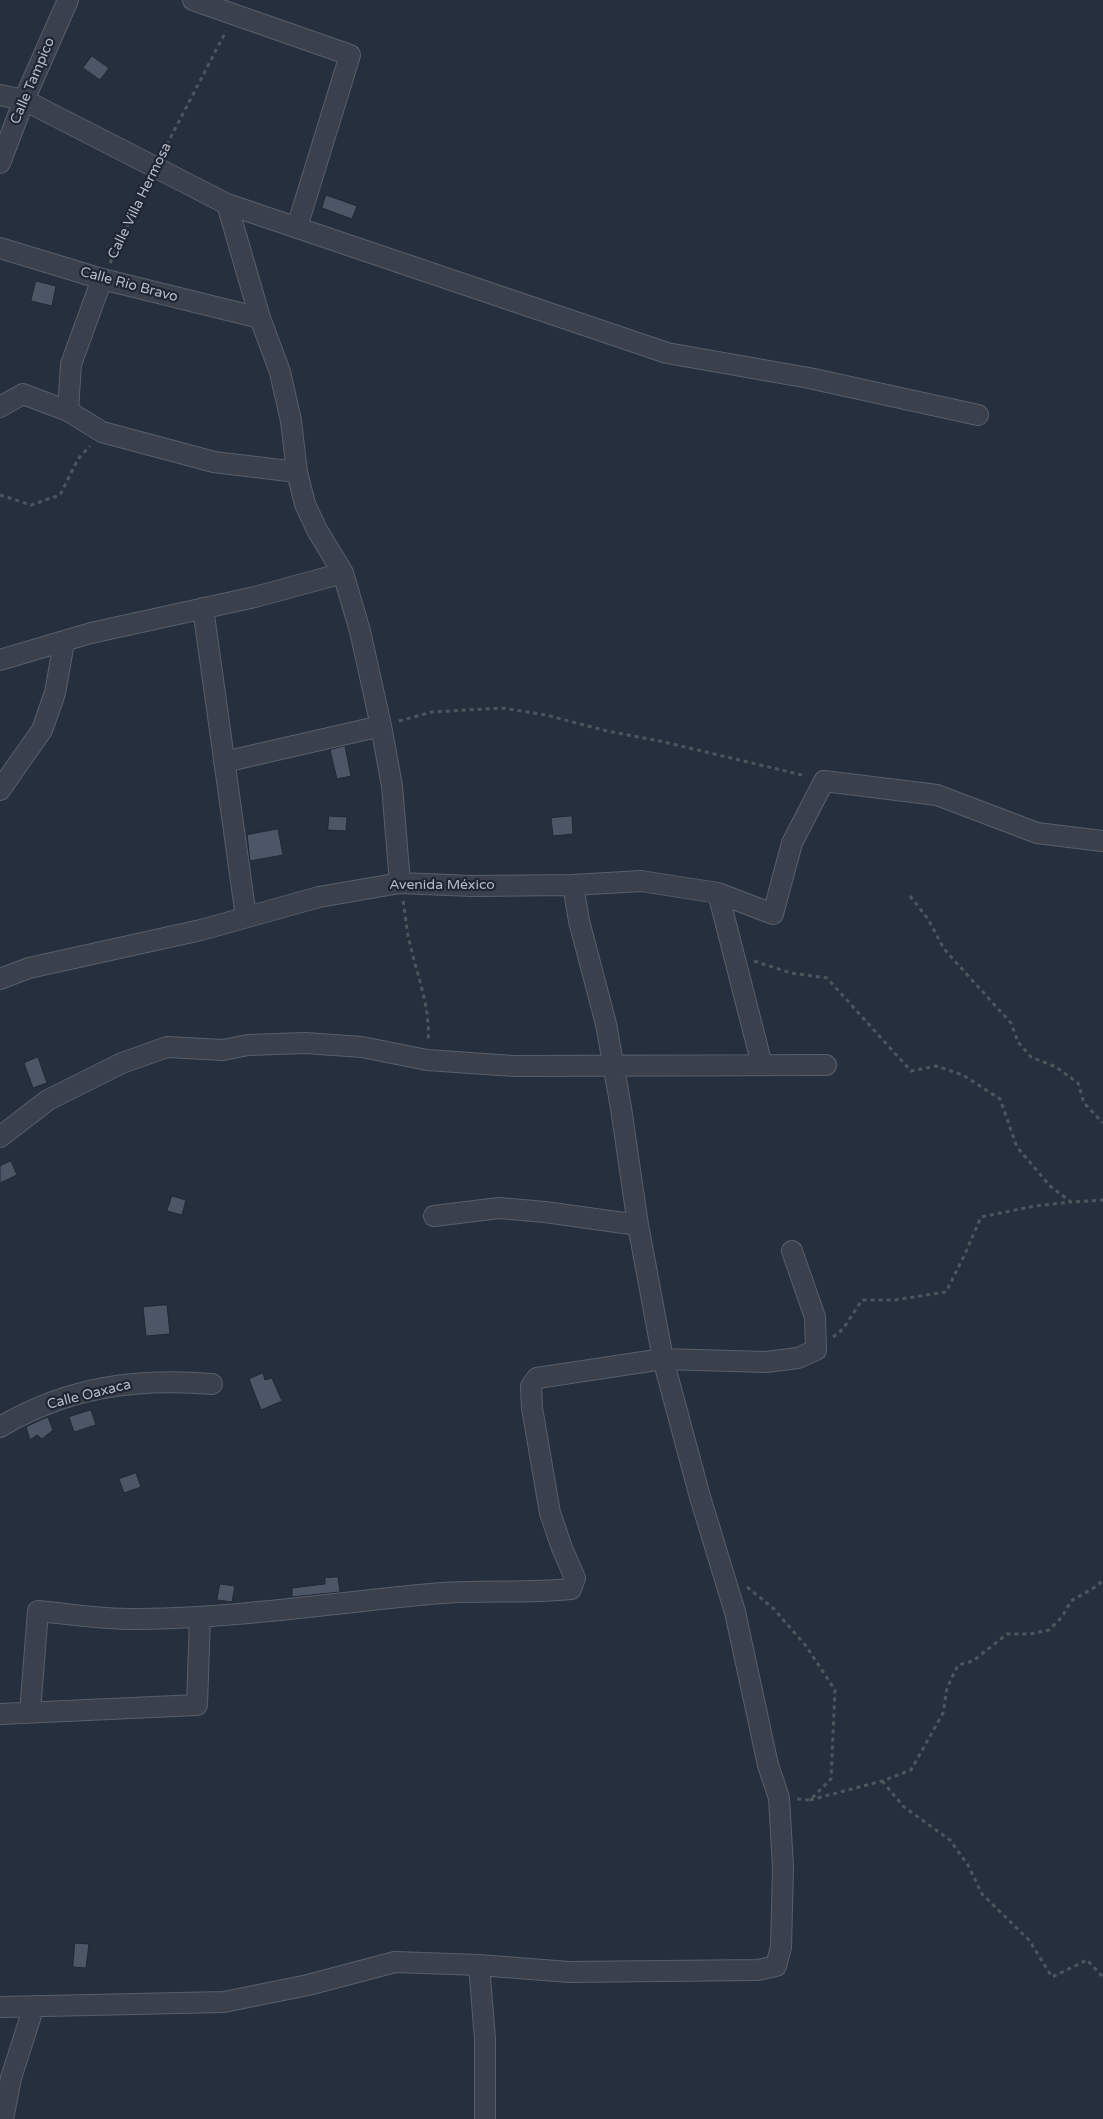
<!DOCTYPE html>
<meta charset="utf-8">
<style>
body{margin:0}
canvas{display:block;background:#262f3d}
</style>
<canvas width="1103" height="2119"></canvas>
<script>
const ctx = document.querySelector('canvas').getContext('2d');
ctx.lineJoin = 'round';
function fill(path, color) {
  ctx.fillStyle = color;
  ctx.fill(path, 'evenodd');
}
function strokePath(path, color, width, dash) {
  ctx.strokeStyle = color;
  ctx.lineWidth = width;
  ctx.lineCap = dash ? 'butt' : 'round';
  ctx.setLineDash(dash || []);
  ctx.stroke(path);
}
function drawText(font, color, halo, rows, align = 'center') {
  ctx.font = font + ' "Varela Round",sans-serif';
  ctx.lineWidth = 4.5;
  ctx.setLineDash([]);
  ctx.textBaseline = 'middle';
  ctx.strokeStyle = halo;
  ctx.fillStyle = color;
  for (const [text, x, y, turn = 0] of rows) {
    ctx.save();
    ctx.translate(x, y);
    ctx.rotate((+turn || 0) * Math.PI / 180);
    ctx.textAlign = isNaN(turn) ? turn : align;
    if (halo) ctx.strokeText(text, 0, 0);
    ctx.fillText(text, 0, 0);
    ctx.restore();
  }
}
const building = new Path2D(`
 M92,56l17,12 -9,12 -17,-12z
 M326,195l31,11 -5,13 -30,-11z
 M36,281l20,5 -4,20 -21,-5z
 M345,746l6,30 -14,3 -7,-29z
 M329,816l18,1 -1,14 -18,-1z
 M572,816l1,18 -20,2 -2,-18z
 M278,829l5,26 -33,6 -3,-26z
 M38,1057l9,26 -14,5 -9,-25z
 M11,1161l6,14 -17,8v-17z
 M172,1196l14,4 -4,15 -15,-4z
 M167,1305l3,29 -24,2 -3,-29z
 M263,1373l2,7 7,-2 10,23 -21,9 -12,-31z
 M91,1410l5,15 -22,7 -5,-15z
 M48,1417l5,13 -11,9 -5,-4 -7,5 -4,-13z
 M136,1473l5,14 -17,6 -5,-14z
 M338,1577l2,15 -48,5v-9l33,-4v-6z
 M220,1584l15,2 -3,16 -15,-2z
 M75,1943l14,1 -3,24 -13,-1z`);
const path = new Path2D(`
 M163,152l63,-121
 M110,263l38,-81
 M0,495l31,10 29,-10 18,-36 12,-13
 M399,721l33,-9 70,-4 44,7 61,16 53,10 146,35
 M910,896l18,23 16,30 67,74 7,19 13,15 25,10 22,16 6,20 19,20
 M403,901c2,11 3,23 5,34 7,36 23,70 20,107
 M754,961l37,12 36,5 84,93 25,-5 27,9 37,24 17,48 33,39 21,16 32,-2
 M833,1337l10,-8 19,-29h32l52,-8 19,-38 16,-37 54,-11 36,-4
 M747,1587l27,22 32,37 29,44 -4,89 -21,21 -13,-1
 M882,1781l22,26 46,33 18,25 14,29 47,46 23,37 35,-17 16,17
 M810,1800l72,-19 29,-11 32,-57 4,-25 11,-23 15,-4 34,-27h23l19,-4 13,-13 9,-16 26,-15 6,-6`);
const minor = new Path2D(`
 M193,0l157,55 -53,172
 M0,95l24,5 203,104 33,114 20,54 11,49 6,51 8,32 12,26 26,43 17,58 21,95 11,60 8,97
 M0,163l24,-63 44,-100
 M227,204l440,149 142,25 169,37
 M0,248l102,31 158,39
 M0,407l23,-13 45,17 34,21 112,30 83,10
 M68,411l3,-47 31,-85
 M203,608l43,309
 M0,660l91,-27 164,-36 88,-24
 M224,762l157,-36
 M0,790l42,-60 13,-37 9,-51
 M718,893l55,21 19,-71 32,-62 113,14 100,38 65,8
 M0,979l29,-11 172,-38 118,-33 81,-14 72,3 101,-1 68,-4 77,12 44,172
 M0,1137l48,-37 74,-37 45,-16 56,3 25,-5 57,-2 57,4 65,13 87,6 312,-1
 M434,1216l65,-8 46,4 93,13
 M0,1427c68,-40 134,-49 212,-43
 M30,1712l8,-101c33,3 68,9 102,8 97,-1 194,-16 290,-25 47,-5 94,0 141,-5l4,-11 -13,-30 -12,-35 -18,-105 -1,-22 6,-8 126,-19 103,3 32,-4 18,-8 -1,-33 -23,-66
 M0,1714l197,-9 3,-88
 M479,1965l6,74v80
 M0,2007l224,-5 84,-17 87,-23 84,3 90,7 189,-2 18,-4 5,-19 2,-80 -4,-69 -11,-33 -33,-153 -35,-115 -37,-138 -25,-134 -17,-117 -15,-84 -27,-103 -6,-36
 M3,2119l8,-41 23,-72`);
const streetNames = [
 ["Calle Tampico",33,81,-67],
 ["Calle Villa Hermosa",140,201,-64],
 ["Calle Río Bravo",129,285,15],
 ["Avenida México",442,885],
 ["Calle Oaxaca",89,1395,-14]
];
fill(building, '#4d5666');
strokePath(building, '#212834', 1);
strokePath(minor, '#585f6b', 22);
strokePath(path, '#48595d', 3, [4, 4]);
strokePath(minor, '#3a414d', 20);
drawText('14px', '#b6bcc8', '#1f2632', streetNames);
</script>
